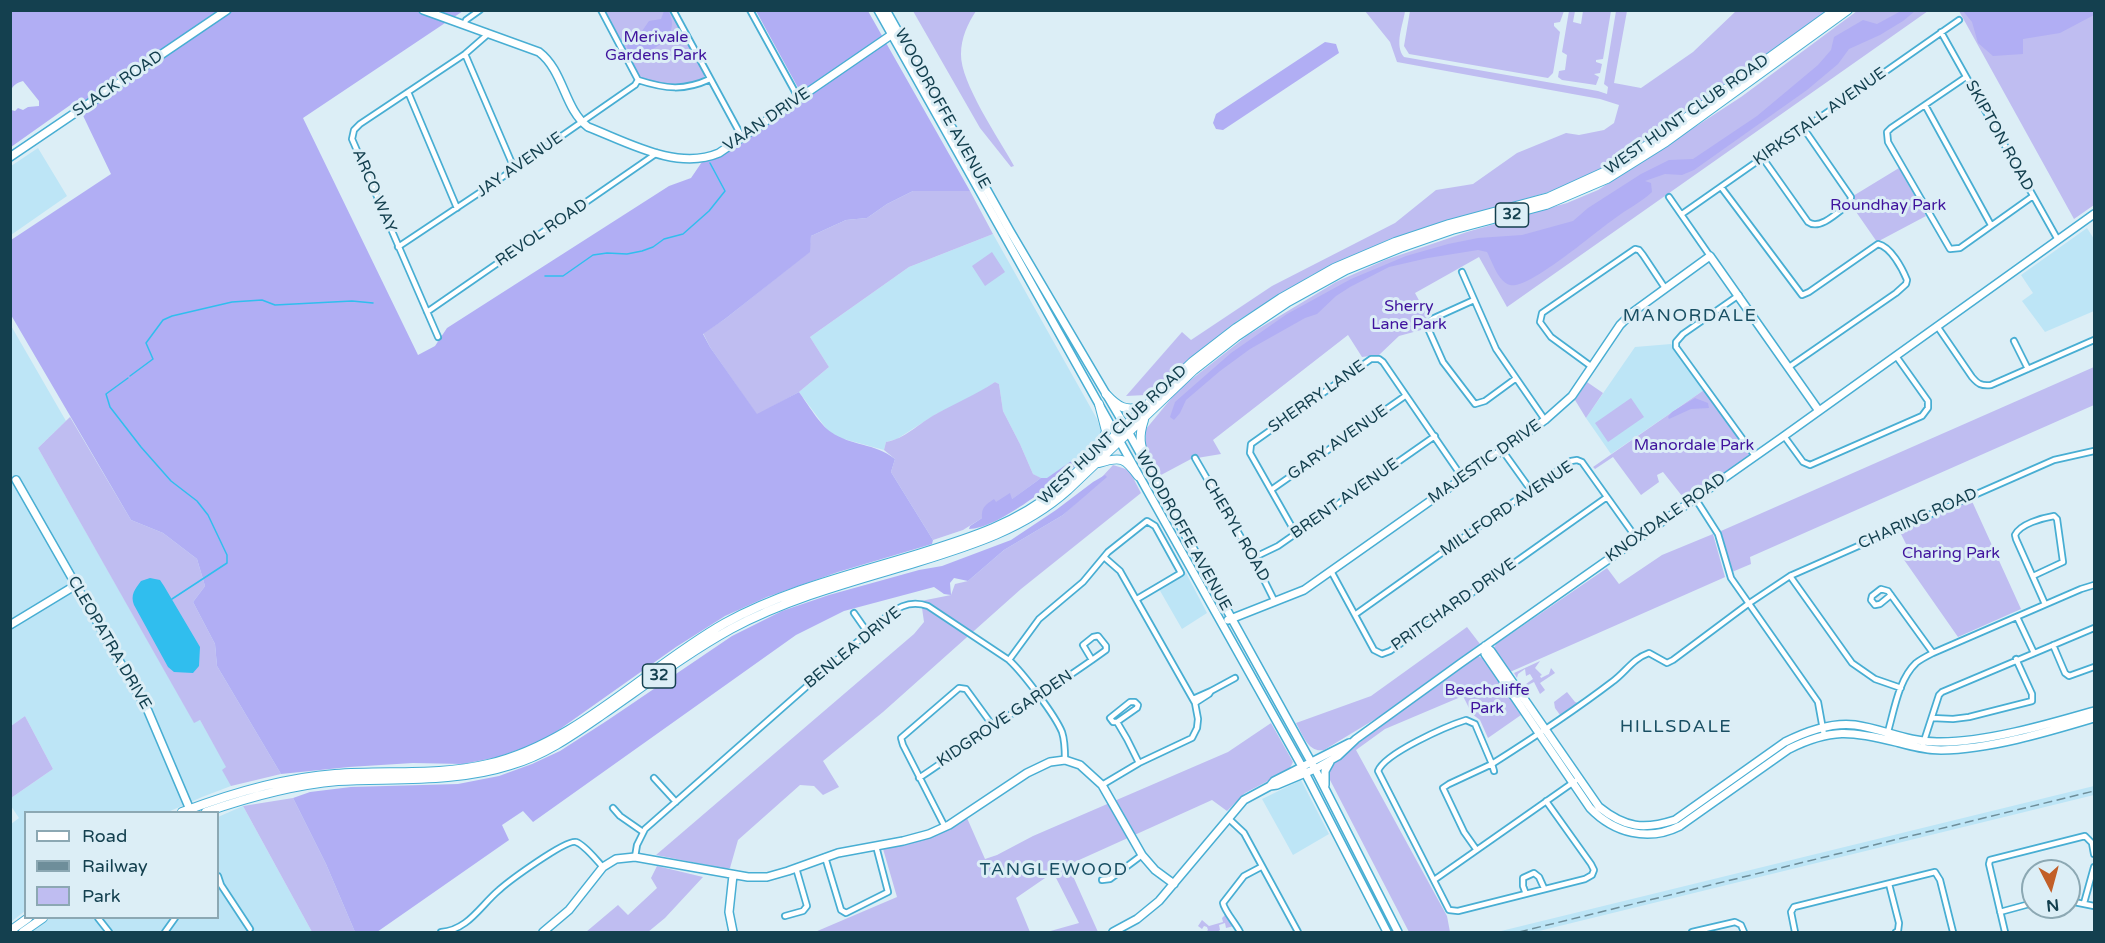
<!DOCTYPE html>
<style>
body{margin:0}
#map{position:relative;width:2105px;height:943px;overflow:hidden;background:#dceef6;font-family:"Varela Round",sans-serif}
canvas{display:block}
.frame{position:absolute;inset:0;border:12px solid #14404f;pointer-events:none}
.legend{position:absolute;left:24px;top:811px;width:195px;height:108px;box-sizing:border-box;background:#dceef6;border:2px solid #8ca8b3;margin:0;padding:8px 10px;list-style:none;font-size:18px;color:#14404f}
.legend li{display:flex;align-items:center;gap:12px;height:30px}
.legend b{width:30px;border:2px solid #8ca8b3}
.north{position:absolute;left:2021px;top:859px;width:60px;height:60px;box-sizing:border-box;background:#dceef6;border:2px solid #8ca8b3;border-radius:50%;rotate:174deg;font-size:16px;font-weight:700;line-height:24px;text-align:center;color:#14404f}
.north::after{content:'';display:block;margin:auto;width:21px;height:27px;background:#c25f28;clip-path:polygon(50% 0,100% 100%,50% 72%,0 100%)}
</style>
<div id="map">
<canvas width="2105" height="943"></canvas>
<div class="frame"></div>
<ul class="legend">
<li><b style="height:8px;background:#fff"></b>Road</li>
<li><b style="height:8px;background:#6e8e9a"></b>Railway</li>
<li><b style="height:16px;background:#bfbdf1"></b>Park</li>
</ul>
<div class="north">N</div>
</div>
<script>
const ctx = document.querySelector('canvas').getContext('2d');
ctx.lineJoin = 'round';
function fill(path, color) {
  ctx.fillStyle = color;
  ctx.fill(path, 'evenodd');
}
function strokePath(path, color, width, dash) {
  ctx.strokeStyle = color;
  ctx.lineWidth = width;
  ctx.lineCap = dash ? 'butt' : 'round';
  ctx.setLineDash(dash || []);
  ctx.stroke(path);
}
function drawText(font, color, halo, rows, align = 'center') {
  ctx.font = font + ' "Varela Round",sans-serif';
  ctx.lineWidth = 6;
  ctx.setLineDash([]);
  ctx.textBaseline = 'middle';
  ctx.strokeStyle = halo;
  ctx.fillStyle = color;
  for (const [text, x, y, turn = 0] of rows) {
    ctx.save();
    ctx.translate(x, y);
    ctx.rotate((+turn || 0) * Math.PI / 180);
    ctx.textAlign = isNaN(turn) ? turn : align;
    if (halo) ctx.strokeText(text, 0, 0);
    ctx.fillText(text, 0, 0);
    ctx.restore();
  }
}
const built = new Path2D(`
 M38,148l29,48 -56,39v-69z
 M2087,228l7,11v72l-49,21 -23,-31 11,-8 -12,-18z
 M993,234l104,185 6,17 -19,24 -28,24 -19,-3 3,-3 -7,-4 -13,-30 -17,-33 -4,-27 -4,-2 -21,14 -38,18 -39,25 -11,3 -2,8 -44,-12 -12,-7 -29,-39 30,-25 -19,-30 99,-70z
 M10,324l56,97 -28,27 156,274 6,-2 27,47 4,19 -29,11 -34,15h-142l-1,99 -14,11v-98l8,-6 -8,-12v-8l42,-29 -28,-53 -14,10z
 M1671,344l33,46 -93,64 -25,-36 49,-71z
 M1186,573l21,40 -25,16 -23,-40z
 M1301,780l28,54 -36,21 -31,-56z
 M2094,786v9l-559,137h-38z
 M243,806l69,126h-281l19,-14h168v-101z`);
const green = new Path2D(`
 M604,11h66l34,61v5c-16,16 -50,9 -67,-2z
 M913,11h63c-8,12 -15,27 -15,43 -1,28 38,85 53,112l-3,1 -31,-39z
 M1365,11h40c-2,14 -11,34 -1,46l194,34 9,3 1,-7 -4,-3 12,-73h11l-13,72 27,5 52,-36 43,-41h93l-182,130 -55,33 -30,14 -172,51 -78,36 -75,46 -91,74 -20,1 56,-64 9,8 81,-54 123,-63 41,-33 37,-6 44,-31 49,-20 13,2 25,-5 10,-7 5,-18 -19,-6 -203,-37 -7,-20z
 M1410,11h154l-4,11 -6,1v3l6,6 -7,41 -5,5 -139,-24 -5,-8z
 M1569,11h6l-2,11 8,2 2,-13h28l-8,48 -7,1v2l6,2 -2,9 -6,1 5,3 -3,8 -34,-5 -4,-3 1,-6 6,-1 2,-15 -5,-3z
 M1857,11h71l-421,296 -28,-50 -64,36 13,24 -7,13 -22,6 -20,19 -17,2 -14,-22 -135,105 8,14 -30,5 -30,16 -16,-30 1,-16 33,-40 69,-54 88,-53 49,-22 82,-28 100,-29 31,-13 143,-93z
 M1959,11h135v194l-20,14z
 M1899,168l27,48 -49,26 -25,-36 2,-5 -1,-5z
 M913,191h57l23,43 -84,33 -99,70 19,30 -30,25 -42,23 -47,-68 -7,-14 22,-14 84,-67 2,-16 35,-16 21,-2 20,-14z
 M992,252l13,20 -20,14 -13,-20z
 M2094,367v38l-344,152 1,7 -19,8 -11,-41z
 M995,382l4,2 4,27 17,33 13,30 8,4 -30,22 -48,30 -30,10 -42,-68 4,-13 -11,-9 2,-8c19,-3 33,-19 50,-28 20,-11 39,-19 59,-32z
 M1587,382l16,11 -17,25 -11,-18z
 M1704,390l48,65 -66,46 -23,-29 -6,3 2,7 -18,13 -28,-38 -18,12 -2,-2z
 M1631,398l13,19 -36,25 -13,-19z
 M70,417l61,103 32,13 34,26 8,27 -12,16 22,42 2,22 64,108 -50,12 -9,-16 4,-3 -26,-47 -6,3 -156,-275z
 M1113,465l16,5 12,23 -120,96 -138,123 -60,49 16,26 -16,8 -9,-9 -14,-1 -62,55 -8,28 -3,1 -71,-14 258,-221 10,-12 -3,-21 30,-6 4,-11 13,-3 36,-31 59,-35 27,-25z
 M1971,499l50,110 -63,28 -58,-83 7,-8 -8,-16z
 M1713,534l12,43 -2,1 -213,94 -16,-24 2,-4 111,-76 12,16 43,-29z
 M1467,627l13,17 -98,71 -58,35c-16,3 -21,-15 -28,-27l75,-27z
 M1478,656l6,3 37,56 -33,23 -8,-18 -8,-6 -9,-18 -78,33 -29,21 91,166 3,16h-41l-79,-152v-12l4,-5 40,-32z
 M1540,661l-5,7 7,7 -2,1 1,2 8,-4 2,-6 4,5 -15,10 5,7 -5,4 -6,-12 -8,4v5l-5,-6 5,-1 7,-5 -3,-5 -4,2 -1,-7 -7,5 -1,4 -3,-5z
 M1567,692l8,10 3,1 -18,12 -5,-7 -1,-6z
 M25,716l28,53 -42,29v-72z
 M1271,723l22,39 -4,8 -44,23 -18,18 -15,-11 -144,65 30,67h-51l32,-9 -26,-51h-6l1,4 -32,22 14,34h-215l82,-35 -14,-48c32,-6 56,-15 84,-31l18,41 12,-4 36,-19 195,-84z
 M293,798l33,66 29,68h-43l-69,-126z
 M657,866l46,11 -38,41 -17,14h-62l32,-27 10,10 29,-27 -6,-10z
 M1225,915l9,11 -8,2 -1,-5 -6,2 1,5 -3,2h-11l2,-2 -1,-3 -3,-1 -2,3 -4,-3 4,-6 7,6 14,-4 -1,-4z`);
const forest = new Path2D(`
 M2094,10v5l-34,18 -37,6v15l-30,2 -15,-13 -6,-21 -9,-11z
 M11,11h452l-160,107 115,237 17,-9 12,-18 222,-142 22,-8 15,-22 96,-61 -46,-84h112l102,180h-57l-26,13 -20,14 -21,2 -35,16 -1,16 -85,67 -22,15 7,13 47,67 42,-22c8,11 21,33 32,40 20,14 44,11 64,27l-4,13 42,68 -1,4 -94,28 -71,25 -42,19 -49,31 -123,87 -24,12 -31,11 -35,7 -50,-1 -64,4 -68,7 -64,-108 -2,-22 -22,-42 12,-16 -8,-27 -34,-26 -32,-13 -120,-205v-75l100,-66 -35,-73 -65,46v-37l4,1 3,-3 5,2 5,-3 11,-1v-5l-16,-20c-6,2 -11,4 -12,11z
 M664,11h4c13,20 -8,39 -28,42l-5,-3 -7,2 -1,-6 13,-12 9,-13 12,-2z
 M1901,11h14l-12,10 -23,14 -31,14 -11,15 -31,26 -113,80 -12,5 -17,-1 -20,7 6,2 1,9c-12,11 -25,17 -38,27 -18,12 -85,71 -104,66 -12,-3 -18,-24 -23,-33l-9,-2 -50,8 -39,9 -39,20 -14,9 -19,18 -12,4 -55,31 -30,22 -34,29 -6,13 -6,7 -4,-3 5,-15 56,-49 56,-39 64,-35 55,-23 42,-12 30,-6 44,-3 51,-14 15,-13 53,-34 28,-14 24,-1 64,-43 61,-51 13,-15 3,-13 29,-17 14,4z
 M1325,42l11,2 3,9 -116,77 -7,-1 -3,-6 3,-9z
 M1695,398l13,5 1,5 -18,1 -22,10 -1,-2 4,-5z
 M1076,461l-2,6c-22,17 -77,62 -105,62l1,-3 12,-8c-1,-10 3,-13 12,-19l2,3 14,-9 2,6 29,-21h6l23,-16z
 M1105,475l2,2 -44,38 -59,35 -36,31 -14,-3 -4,5 1,12 -7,-1 -10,-7 -90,24 -48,24 -263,187 -10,-11 -21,14 7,15 -132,92h-22l-29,-68 -33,-66 17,-6 41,-5 107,-3 41,-8 33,-12 28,-13 48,-31 124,-84 50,-25 47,-16 90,-25 23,-4 69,-26 45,-30 37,-28z`);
const water = new Path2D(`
 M150,578l10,2 4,6 36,61 -1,19 -6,7 -19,-1 -6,-5 -34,-62c-4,-10 1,-16 7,-24z`);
const stream = new Path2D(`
 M545,276h18l30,-21 14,-2 20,1 15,-3 11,-4 11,-8 19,-5 26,-23 16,-20 -15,-28
 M130,376l23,-17 -7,-16 17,-23 9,-4 60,-14 30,-2 13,5 77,-4 21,2
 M128,378l-22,16 4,13 31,40 30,34 26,20 11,14 19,40v8l-55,36`);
const street = new Path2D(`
 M601,10l37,70c28,9 46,11 72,-1
 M673,10l69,127
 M750,10l49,89
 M464,25l2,-5 14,-10
 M1941,32l117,208
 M465,54l49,114
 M1966,77l-75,51 -4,4 1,10 62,107 10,-1 73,-52
 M408,92l49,116
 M1925,105l66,120
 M1762,157l46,65c12,9 31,-11 42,-19l1,-6 -47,-68
 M1721,187l81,108 7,-3 69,-48c13,3 24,24 29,36l-1,4 -10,9 -107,74
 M1669,197l41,59
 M1682,214l277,-194
 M398,247l90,-60 147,-102 3,-5
 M1462,272l34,77 49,71
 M1739,295l-56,39 -7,8v5l79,109
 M1474,300l-42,19 -6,5 17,38 32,42 10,-3 30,-22
 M427,312l230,-159
 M1937,326l35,51c6,7 9,9 19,8l103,-45
 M438,337l-86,-198 2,-9 6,-6 105,-70 23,-20
 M2014,341l14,28
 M1592,367l-41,-30 -11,-15 2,-9 93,-64 4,1 4,5 22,33
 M1784,436l19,26 7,3 112,-49 6,-8v-7l-32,-45
 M1502,450l28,39
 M1195,458l58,100 22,44
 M1271,490l134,-94
 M1695,498l23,36 13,44 87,124 6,33
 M1296,534l-46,-81 1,-9 120,-85h8l4,3 79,115
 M1253,558l25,-12 157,-110
 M1331,571l43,79 8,4 8,-3 217,-154
 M1790,576l62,87 23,16 26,9
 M2033,576l30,-14 -6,-43 -3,-3c-12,2 -34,8 -39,19l1,4 29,65
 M1891,595l-11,9 -5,1 -4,-5 1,-4 9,-7 7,2 45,62
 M854,613l14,20
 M1356,614l215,-153 6,-1 5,2 55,77
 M2017,617l17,36
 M2053,645l12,28 4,3 25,-9
 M1009,660l30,-41 44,-37 25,-30 39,-31 8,5 26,47 -44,26
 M1211,691l24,-13
 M1193,699l18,-8 -2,3 -14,9
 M1932,718l21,1 16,-2 63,-16v-7l-16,-35
 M1117,722l20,-14 1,-3 -3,-3h-5l-20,16 3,4h4l10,17 12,24
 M1887,735c7,-23 11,-55 29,-72 5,-4 11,-7 17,-10l148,-64 13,-4
 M1923,744l16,-49 3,-3 152,-64
 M654,778l22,24
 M919,778c26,-17 50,-35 76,-53 37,-25 74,-48 111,-75v-4l-8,-10 -5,1 -10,8 9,15
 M1102,785l37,-22 53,-25 5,-10 1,-9 -3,-16 -75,-132 -16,-14
 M1546,801l45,63 3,6 -2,5 -7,4 -127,32 -9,-1 -71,-139c7,-18 69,-45 88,-51l9,4 17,40c41,-26 82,-53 120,-82 14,-10 20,-23 37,-29l18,10 6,-3 75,-56 42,-28 264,-116 40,-9
 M613,808l7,8 23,16
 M1228,818l16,15 54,99
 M945,827l-42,-82 -2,-7 58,-50 7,1 27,37
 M1476,849l-12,-17 -21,-44 6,-4 43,-20 2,7
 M635,857l2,-12 8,-16 236,-208c14,-12 27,-22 47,-15l81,54c14,13 46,55 53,72 3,9 3,18 3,28
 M825,857l16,53 5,3 42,-21 -12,-46
 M218,876l3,9 29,44
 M1102,880l8,-1 32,-24
 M1434,880l144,-101
 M1889,884l10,39 -1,8 -2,1
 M1526,894l-3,-8v-8l11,-5 5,4 5,11
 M2069,901l25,5
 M2084,903l10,-36
 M2000,912l33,-9
 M785,916l18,-5 4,-5 -11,-38
 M98,918l11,14
 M165,932l10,-14
 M441,932c27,-2 39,-26 58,-42 10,-9 67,-51 77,-48 9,3 20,18 27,25
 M1240,932c-4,-8 -16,-22 -17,-29l21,-27 17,-9
 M1692,932l43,-10 6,3 3,7
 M1795,932l-4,-20 3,-5 141,-35 5,8 13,52
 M2005,932l-16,-68 1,-4 95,-24 7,7 2,11`);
const secondary = new Path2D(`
 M423,10l116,42c25,19 25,57 49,75 39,15 89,44 131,26l175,-120
 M878,10l422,753 87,169
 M886,10l124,221 115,195 190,343 83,163
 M10,157l217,-147
 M16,480l132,231 43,101
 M1228,620l76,-30 241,-170 27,-24 48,-71 13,-13 77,-56 109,155
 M10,625l66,-40
 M1485,646v8l105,154c24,25 58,34 90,18l109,-77c42,-21 63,-18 107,-7 15,4 29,8 45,8 50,-1 106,-18 153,-32
 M1485,646l6,5 108,156c26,21 45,23 76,13l110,-78c22,-11 46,-20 70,-17 28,4 53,17 82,17 47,1 112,-18 157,-31
 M1325,785v-14l5,-9
 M1270,786l4,-5 75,-38
 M543,932l26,-22 34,-43 13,-8 19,-2 113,20h19l21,-6 50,-18 65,-12 26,-7 20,-9 78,-52 23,-11 15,-2 15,5 22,20 40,70 13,15 19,14
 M733,932l-4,-20 4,-37
 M1113,932l24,-13 22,-18 85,-101 26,-14 7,-1 38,-16 23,-13 18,-17 105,-76 323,-227 310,-222`);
const primary = new Path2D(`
 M1106,394c12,13 20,18 38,12
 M1099,404l7,27 -5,15
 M1144,420c-7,21 -2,28 4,48
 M1099,463c22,-7 26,-5 39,13
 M182,812c50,-19 100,-34 153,-38 51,-4 103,2 153,-10 88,-20 159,-97 237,-141 60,-33 128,-49 193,-69 55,-17 97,-30 142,-66l132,-126 44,-34 45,-30 53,-30 61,-26 54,-18 100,-27 57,-26 46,-29 183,-132
 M206,812c43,-15 86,-27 132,-31 58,-3 117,2 173,-16 34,-10 62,-30 91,-50 42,-29 84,-61 129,-86 56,-30 116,-46 177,-64 58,-18 114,-34 160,-75l126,-120 42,-33 52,-35 58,-32 54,-22 52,-18 94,-25 61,-26 59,-37 182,-132
 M10,931l18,-13
 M23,932l20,-14`);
const rail = new Path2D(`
 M1519,932l575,-141`);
const shields = [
 [1512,215,33],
 [659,676,33]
];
const shieldNames = [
 ["32",1512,215],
 ["32",659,676]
];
const parkNames = [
 ["Merivale",656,38],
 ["Gardens Park",656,56],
 ["Roundhay Park",1888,206],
 ["Sherry",1409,307],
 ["Lane Park",1409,325],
 ["Manordale Park",1694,446],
 ["Charing Park",1951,554],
 ["Beechcliffe",1487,691],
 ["Park",1487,709]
];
const streetNames = [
 ["SLACK ROAD",118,84,-34],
 ["WOODROFFE AVENUE",942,109,61],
 ["WEST HUNT CLUB ROAD",1687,115,-35],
 ["KIRKSTALL AVENUE",1820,117,-35],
 ["VAAN DRIVE",767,120,-34],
 ["SKIPTON ROAD",1999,136,61],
 ["JAY AVENUE",520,165,-35],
 ["ARCO WAY",374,191,67],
 ["REVOL ROAD",542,233,-34],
 ["SHERRY LANE",1317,397,-35],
 ["WEST HUNT CLUB ROAD",1113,435,-43],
 ["GARY AVENUE",1338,443,-35],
 ["MAJESTIC DRIVE",1485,462,-35],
 ["BRENT AVENUE",1345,499,-35],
 ["MILLFORD AVENUE",1507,509,-34],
 ["KNOXDALE ROAD",1666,518,-35],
 ["CHARING ROAD",1918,519,-24],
 ["CHERYL ROAD",1236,530,60],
 ["WOODROFFE AVENUE",1183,531,61],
 ["PRITCHARD DRIVE",1454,605,-35],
 ["CLEOPATRA DRIVE",109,643,60],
 ["BENLEA DRIVE",853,648,-39],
 ["KIDGROVE GARDEN",1005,719,-34]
];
const neighbourhoodNames = [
 ["MANORDALE",1690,316],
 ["HILLSDALE",1676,727],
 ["TANGLEWOOD",1054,870]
];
fill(built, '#bde5f6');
fill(green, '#bfbdf1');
fill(forest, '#b1aef4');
fill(water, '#30beee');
strokePath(stream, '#30beee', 1.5);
strokePath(street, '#48aed3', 8);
strokePath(secondary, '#48aed3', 10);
strokePath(primary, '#48aed3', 10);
strokePath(street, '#fff', 4.5);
strokePath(secondary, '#fff', 7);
strokePath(primary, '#fff', 8);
strokePath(rail, '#6e8e9a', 1.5, [9, 4.5]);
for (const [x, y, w] of shields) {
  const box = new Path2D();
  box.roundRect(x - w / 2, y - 12, w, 24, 4.5);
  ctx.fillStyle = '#dceef6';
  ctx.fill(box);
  strokePath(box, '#14404f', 1.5);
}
drawText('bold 15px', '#14404f', null, shieldNames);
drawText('16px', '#3f139d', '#dceef6', parkNames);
drawText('16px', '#14404f', '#dceef6', streetNames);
ctx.letterSpacing = '1.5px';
drawText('18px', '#194f63', '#dceef6', neighbourhoodNames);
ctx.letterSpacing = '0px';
</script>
